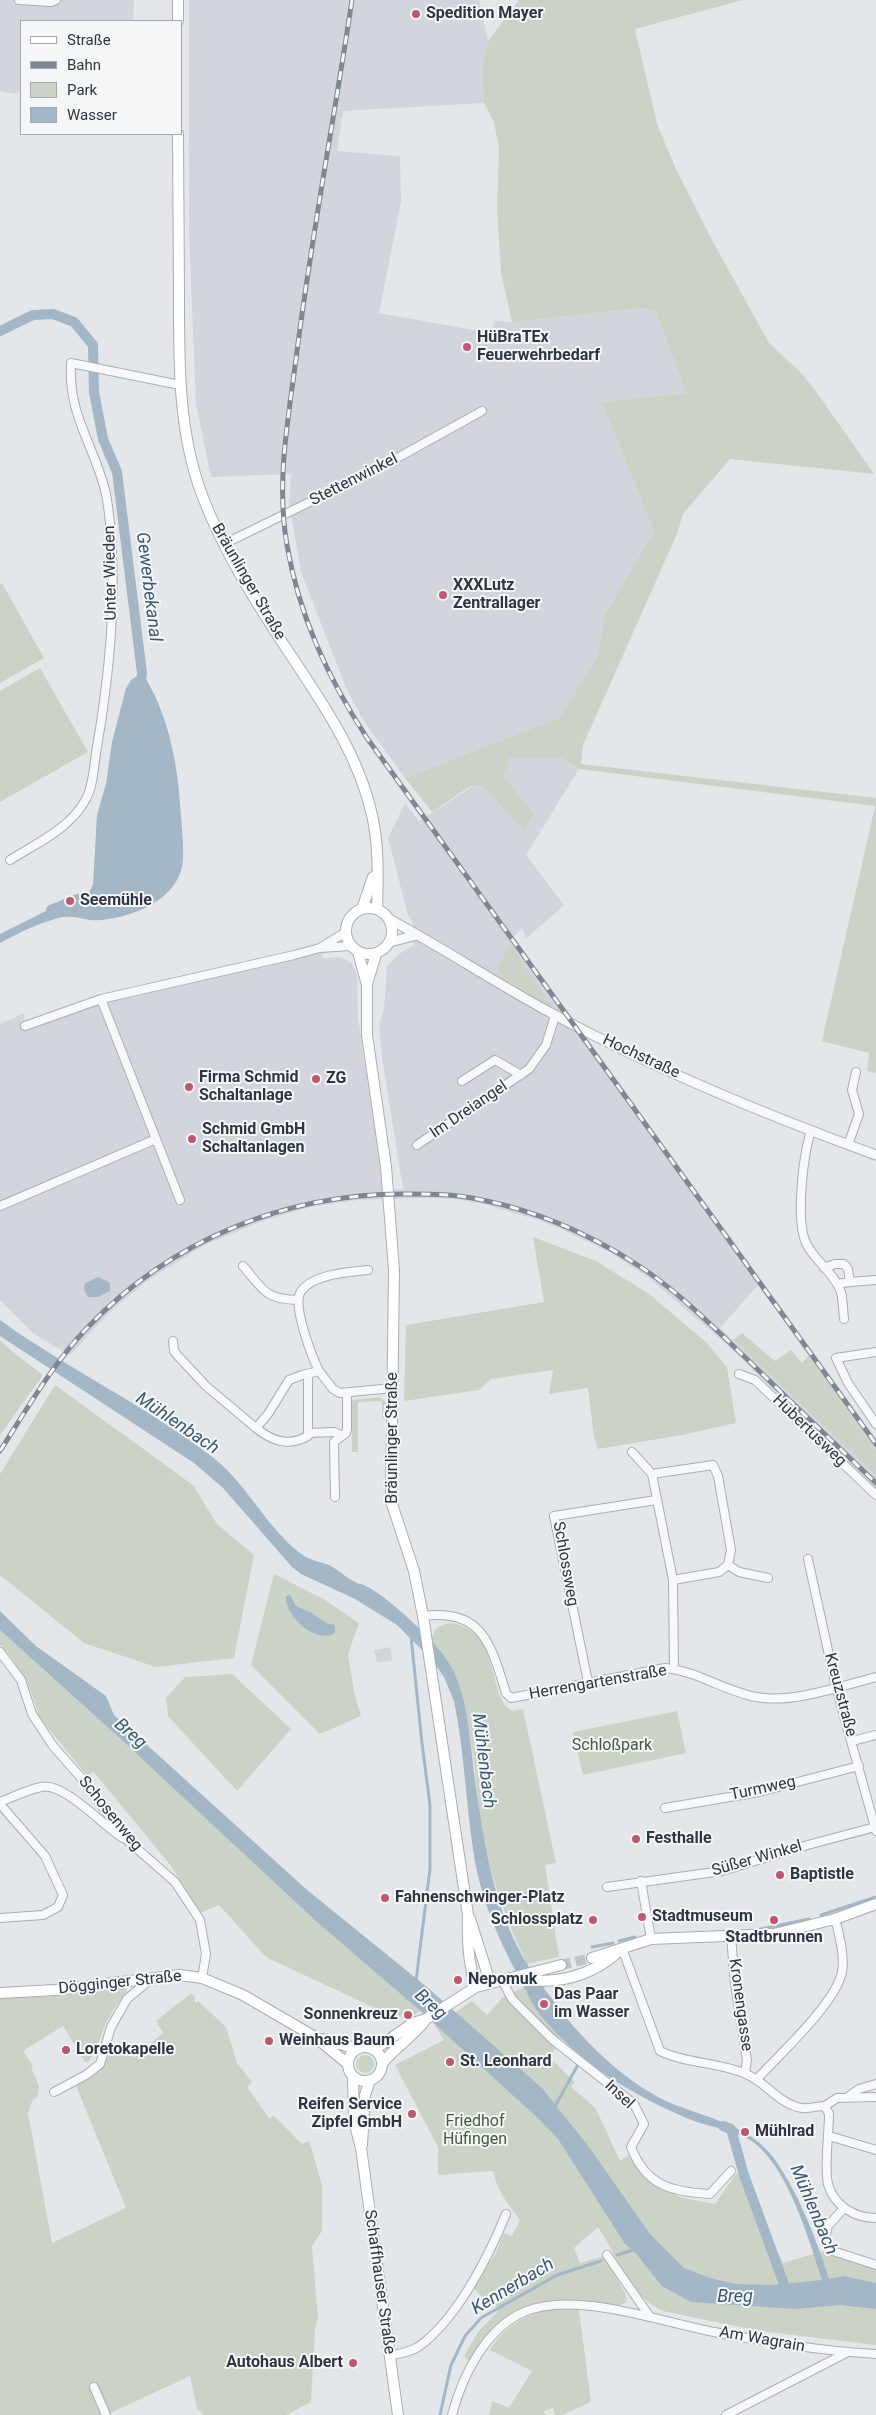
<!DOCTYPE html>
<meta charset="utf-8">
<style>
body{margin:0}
#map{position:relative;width:876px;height:2415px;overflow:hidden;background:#e4e7ea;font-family:Roboto,sans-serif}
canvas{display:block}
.legend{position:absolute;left:20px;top:20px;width:162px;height:115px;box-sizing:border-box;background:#f4f6f8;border:1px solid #a4a9af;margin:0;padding:6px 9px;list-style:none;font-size:15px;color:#2d3641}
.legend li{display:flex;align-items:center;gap:10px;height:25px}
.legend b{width:25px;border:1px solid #a4a9af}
</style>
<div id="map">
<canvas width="876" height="2415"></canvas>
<ul class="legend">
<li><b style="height:6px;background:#fff"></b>Straße</li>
<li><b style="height:6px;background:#7f8892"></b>Bahn</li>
<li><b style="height:14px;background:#cad3c6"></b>Park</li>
<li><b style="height:14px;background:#a3b7c6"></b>Wasser</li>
</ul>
</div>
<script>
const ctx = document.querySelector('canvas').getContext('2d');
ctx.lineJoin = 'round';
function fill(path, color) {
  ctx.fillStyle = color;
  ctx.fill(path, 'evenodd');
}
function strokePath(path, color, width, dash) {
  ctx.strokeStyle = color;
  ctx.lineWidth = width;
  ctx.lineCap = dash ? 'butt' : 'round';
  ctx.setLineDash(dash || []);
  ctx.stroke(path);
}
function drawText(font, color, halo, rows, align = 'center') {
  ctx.font = font + ' Roboto,sans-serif';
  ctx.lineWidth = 4;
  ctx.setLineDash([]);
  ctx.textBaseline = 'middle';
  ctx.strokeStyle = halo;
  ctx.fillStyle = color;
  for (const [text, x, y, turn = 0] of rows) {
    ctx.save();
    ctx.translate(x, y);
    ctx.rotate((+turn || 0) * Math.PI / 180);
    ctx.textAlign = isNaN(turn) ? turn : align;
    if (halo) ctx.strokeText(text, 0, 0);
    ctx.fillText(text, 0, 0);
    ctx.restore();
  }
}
const built = new Path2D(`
 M0,0h134l-1,21h-112v70l-6,3 -15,-3z
 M189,0h290l9,41 -6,24 2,38 -141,8 -6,40 63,5 1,46 -22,111 112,20 4,-12 17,1 132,-14 12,4 30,81 -83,9 51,129 -49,83 -8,44 -38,60 -154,60 -40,-55 -18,-33 -46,-118 -12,-70 2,-28 -80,3 -15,-73 -7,-170z
 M508,758h54l17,11 -53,86 38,50 -38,34 -4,-11 -8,9 362,502v11l-118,-165 -38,43 156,148v12l-152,-146 -74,-63 -39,-26 -50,-24 -23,-9 -55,-16 -27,-5 -26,-1 -72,2 -47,7 -49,14 -57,24 -58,36 -36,30 -41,44 -36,-21 -34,-34v-276l24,-11 1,13 76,-27 219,-51 3,10 17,-1 11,5 6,13 1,42 20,134 4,38h21l-20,-125 -4,-37 5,-19 3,-42 12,-12 15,-9 -1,-22 -5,-8 -20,-77 17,-35 14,18 56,-36 9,2 40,44 10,-17 -30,-38z
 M390,1647l2,14 -15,2 -3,-13z`);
const green = new Path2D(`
 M519,0h224l-108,29 22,95 19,45 36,71 57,103 33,31 13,16 59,84 -144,-15 -47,55 -6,20 -94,211 -2,19 295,34v275l-9,-2 2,-18 -47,-12 53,-235 -296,-37 -17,-11h-53l-5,18 30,38 -10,17 -40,-44 -9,-2 -6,2 -37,25 -27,-34 154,-60 38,-60 8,-44 49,-83 -52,-129 84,-9 -30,-81 -12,-4 -132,14 -11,-49 -4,-66 2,-59 -5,-26 -10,-19 -2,-38 6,-24z
 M2,583l42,75 -44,25v-99z
 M40,668l48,84 -88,50v-111z
 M510,943l43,65 -53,-32 -2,-8z
 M533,1237l63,24 53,33 57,48 21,25 9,56 -54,12 -84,14 -4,-12 -6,-49 -39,6 4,-24 -62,9 -12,11 -75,11 2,-76 138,-23z
 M742,1333l33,28 16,-11 11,13 7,-7 67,94v26l-143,-136z
 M0,1340l8,8 35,27 -43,60z
 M55,1385l138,100 24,39 37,31 -20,103 -78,9 -72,-24 -84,-68v-101z
 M380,1397l6,6 -1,16 -3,-1v-17l-24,1v50h-6v-52z
 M274,1574l51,26 34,23 -11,31 6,38 7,24 -41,18 -69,-69z
 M452,1623c52,10 33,75 61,88l10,-2 33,154 -11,2 14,92 -32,7c-20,-42 -36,-84 -44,-129 -10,-57 -8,-151 -51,-192 0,-15 7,-18 20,-20z
 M0,1630l420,381 -14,9 -7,-4 -20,-6 -109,-51 -6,-4 -45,-50 -19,8 -29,-47 -78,-95 -5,6 -48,-59 -13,-37 -18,-27 -9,-9z
 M232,1674l59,55 -54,62 -69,-75 -2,-18 19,-21z
 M677,1711l9,42 -103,22 -10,-43z
 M125,1986l2,7c-10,10 -19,24 -24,37 -4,11 -7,23 -15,32h-3l-22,-36 -40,25 10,15 -2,1 8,19 -1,10 -6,5 -4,12 24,130 74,-35 -51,-125 50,-40 9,15 29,-25 -7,-12 34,-27 5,2v7l3,-2 28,26 11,36 15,19 -5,5 22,31 5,-2 28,28 7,-3 13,44v46l-10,15 6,71 -3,13 -4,72 -25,13h-82l-7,-7 -7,-32 -84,39h-106v-417l55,-2z
 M524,1987l14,26 24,27 -13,17 26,25 -4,5 24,20 25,54 9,-6 21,27 33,16 32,6 24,-34 6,-2 30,80 8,15 47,-14 46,18v78l-117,-14 -96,-20c-33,-14 -47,-57 -65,-84l-24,21 6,15 24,-7 21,37 2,9 -9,4c-36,-5 -84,-14 -114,14 -13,13 -23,28 -35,41l-5,-5 14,-24 21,-22 -5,-6 -5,3 -16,-20 23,-34 8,-20 8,3 8,-16c-12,-16 -23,-30 -27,-49l-55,4v-28l-43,-82 49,-25 -9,-14 37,-25 15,14 15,-17z
 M356 2064a9 9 0 1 1 18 0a9 9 0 1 1-18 0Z
 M554,2309l25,1 12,92 -29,13h-7l-2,-7 -9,3 1,4h-56l3,-14 17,7 23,-37 -42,-21c15,-24 36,-37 64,-41z`);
const water = new Path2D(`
 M142,673c25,37 35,87 38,130 1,19 4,39 3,57 -3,39 -49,57 -82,60 -12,2 -24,-5 -38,-3 -23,5 -42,15 -63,26v-9l62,-31 3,5 14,-6 -3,-8h12l5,-9 4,-70 9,-31 6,-42 14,-54 5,-8z
 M99,1277l11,6v8l-12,6h-10l-4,-7 1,-7z
 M0,1320c69,50 147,86 215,139 33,27 52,69 85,94 10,8 20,8 31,13 8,4 14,11 22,15 11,6 2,0 13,5 23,12 69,54 83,77 20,34 21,80 26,117 9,64 19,132 54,187 12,18 26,36 40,54 28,33 64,66 104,83 30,12 67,20 91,43 27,26 54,95 65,132l15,-3 32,7v26l-36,-4 -44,4 -105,-7 -29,-16 -29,-36 -8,-6 -67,-105 -18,-19 -123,-112 -101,-87 -190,-177 -126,-114v-19l36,35 70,50 8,19 192,174 122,99 114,100 47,59 61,87 34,34 26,10 25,6 38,1 49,-5c-13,-40 -32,-106 -65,-135 -16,-14 -44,-17 -63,-24 -59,-24 -114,-57 -154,-106 -10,-13 -16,-30 -24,-43 -18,-34 -34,-72 -41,-110 -9,-53 -10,-108 -21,-161l-10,-24 -12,-17 -35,-35 -42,-26 -54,-25 -9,-7 -69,-79 -29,-25 -194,-127z
 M290,1595l6,11 16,7 14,10 9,2v8c-19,12 -50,-17 -49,-37z`);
const stream = new Path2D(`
 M411,1637l11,106 8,62v64l-14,112
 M821,1915l55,-18
 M756,1930l53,-11
 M619,1941l16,-4
 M592,1947l21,-4
 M554,2108l26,-47
 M617,2255l19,-6
 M440,2415l11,-50 14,-29 16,-18 76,-43 44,-14`);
const canal = new Path2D(`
 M0,331l33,-16 20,-1 21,8 19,23 1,47 9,47 14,33 25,201 -1,12
 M51,910l27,-11 13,-1
 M723,2126l8,3 13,46 44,120`);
const secondaryTunnel = new Path2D(`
 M561,1965l31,-7`);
const minor = new Path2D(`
 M19,0l32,2 5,-2
 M224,544l157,-77 101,-56
 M10,860c27,-17 61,-32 76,-61 8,-15 8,-36 11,-52 11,-64 18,-128 15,-193 -1,-22 -2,-43 -7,-64 -12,-47 -37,-75 -34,-127l109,22
 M320,948l26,-16
 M101,999l79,201
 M25,1026l76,-27 193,-44 26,-7 31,-2
 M462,1081l33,-21 26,15
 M811,1131c-8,25 -16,92 -4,114 9,17 28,29 34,47 2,8 2,18 3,27
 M417,1145l112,-76 17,-24 9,-29
 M848,1145l11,-31 -7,-24 4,-18
 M0,1206l156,-67
 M243,1266c21,24 21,33 55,34
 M824,1268l11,-4h9l4,5 2,13 -13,2
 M850,1282l26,-2
 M173,1341l1,10 3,4 29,31 50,42
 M876,1352l-40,6 12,25 28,41
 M319,1371c-7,-14 -26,-64 -19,-78 11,-19 49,-21 68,-23
 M308,1374v62c-20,11 -36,5 -52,-8l12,-14 21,-34 13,-5 17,-4 14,18 7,4 53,-5
 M739,1374l16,6 121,115
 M309,1433l25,-1 7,3
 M632,1452l20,22 21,106 1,89
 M652,1474l61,-9 5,11 13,74 -3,15
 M335,1497l-1,-55 12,-9 1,-4v-36
 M808,1559l28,128 40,144
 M673,1580l46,-8 9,-7 11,7 29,6
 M423,1616c60,-8 68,29 83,77l5,5 154,-30c32,3 59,23 91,29 36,7 85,-11 120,-20
 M0,1652l21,28 11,34 21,32 30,34 44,60 48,42 25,38 6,34 -4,24
 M588,1682l-34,-166 102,-16
 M852,1741l24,-6
 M0,1802c13,-5 27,-12 41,-15 23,-5 61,38 82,51
 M0,1804l45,52 18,39 -5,12 -15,8 -43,3
 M665,1808l94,-16 100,-26
 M641,1881l10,58
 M607,1887l115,-16 82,-25 71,-19
 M731,1936l4,48 12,76 -2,13
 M622,1948l38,103c27,13 59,11 86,23 20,8 34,31 56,34 7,1 15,-2 23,-2l4,8c0,19 -5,55 -1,70 6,22 27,34 48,34
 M502,1980l10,19 40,40 82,65 10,20 -13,23c15,39 41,45 79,47l21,-23
 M757,2079c22,-24 79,-76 85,-107 3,-16 -3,-38 -7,-53
 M54,2092l32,-17 14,-11 11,-37 16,-28 24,-20
 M849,2096l10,-7 17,-5
 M825,2106l12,-8 39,-1
 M829,2136l47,14
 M844,2208l-16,18 -3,12 8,13 43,14
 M607,2255l43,62
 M389,2356c9,-2 21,-4 29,-9 38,-26 71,-91 88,-133
 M94,2387l12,28
 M452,2415c10,-38 33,-86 72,-103 51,-22 137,10 190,20 54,10 107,19 162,22
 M726,2415l122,-63`);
const tertiary = new Path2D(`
 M389,919c56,30 108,65 164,95 103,56 213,101 323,141
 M390,942l27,-7`);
const secondary = new Path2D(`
 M178,21v-21
 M178,134c0,53 1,107 1,161 0,67 -1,136 23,200 22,58 56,111 90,162 33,50 67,99 80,158 7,29 6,64 5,94
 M346 931a23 23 0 1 1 46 0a23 23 0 1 1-46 0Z
 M362,909l11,-32
 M358,952l9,33v50l19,132 8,103 -3,231 23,70 9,45 45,299c-1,24 0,49 8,72
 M367,984l9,-30
 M470,1919l20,63
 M592,1958l59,-19 123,-5 61,-15 41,-15
 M516,1977c38,10 76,-1 103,-26
 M0,1993l55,-3 125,-15 22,3 41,17 72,42 33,27
 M322,2039l35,10
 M348 2064a17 17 0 1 1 34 0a17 17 0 1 1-34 0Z
 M374,2050l39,-27 13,-4 50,-32 85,-22
 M382,2064c13,-18 32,-27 44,-45
 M353,2077l1,44 7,27 37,267
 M362,2145l3,-50 5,-15`);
const rail = new Path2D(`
 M352,0c-18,120 -41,239 -56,359 -8,62 -20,123 -9,186 12,71 41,133 80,193l509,706
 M0,1451c27,-42 52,-86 87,-123 84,-88 199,-135 320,-134 25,0 50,0 75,6 55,11 107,34 154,64 41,26 76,62 111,95 43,42 86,83 129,124`);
const markers = [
 [416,14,5,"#c1576f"],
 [467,347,5,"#c1576f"],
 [443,595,5,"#c1576f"],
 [70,901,5,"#c1576f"],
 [316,1079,5,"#c1576f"],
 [189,1087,5,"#c1576f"],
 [192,1139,5,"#c1576f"],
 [636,1839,5,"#c1576f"],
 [780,1875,5,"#c1576f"],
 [385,1898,5,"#c1576f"],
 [642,1917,5,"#c1576f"],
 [593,1920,5,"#c1576f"],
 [774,1920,5,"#c1576f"],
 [458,1980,5,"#c1576f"],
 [544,2004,5,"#c1576f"],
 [408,2015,5,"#c1576f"],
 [269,2041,5,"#c1576f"],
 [66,2050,5,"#c1576f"],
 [450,2062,5,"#c1576f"],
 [412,2114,5,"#c1576f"],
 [745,2132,5,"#c1576f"],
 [353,2363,5,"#c1576f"]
];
const poiNames = [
 ["Spedition Mayer",426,14],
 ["HüBraTEx",477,338],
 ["Feuerwehrbedarf",477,356],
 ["XXXLutz",453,586],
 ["Zentrallager",453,604],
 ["Seemühle",80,901],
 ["Firma Schmid",199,1078],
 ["Schaltanlage",199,1096],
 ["ZG",326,1079],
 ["Schmid GmbH",202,1130],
 ["Schaltanlagen",202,1148],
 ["Festhalle",646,1839],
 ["Baptistle",790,1875],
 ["Fahnenschwinger-Platz",395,1898],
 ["Stadtmuseum",652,1917],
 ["Schlossplatz",583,1920,"right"],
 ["Stadtbrunnen",774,1938,"center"],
 ["Nepomuk",468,1980],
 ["Das Paar",554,1995],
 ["im Wasser",554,2013],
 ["Sonnenkreuz",398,2015,"right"],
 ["Weinhaus Baum",279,2041],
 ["Loretokapelle",76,2050],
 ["St. Leonhard",460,2062],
 ["Reifen Service",402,2105,"right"],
 ["Zipfel GmbH",402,2123,"right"],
 ["Mühlrad",755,2132],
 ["Autohaus Albert",343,2363,"right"]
];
const streetNames = [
 ["Stettenwinkel",354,480,-27],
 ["Unter Wieden",111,573,-91],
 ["Bräunlinger Straße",248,582,60],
 ["Hochstraße",641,1057,25],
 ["Im Dreiangel",469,1110,-34],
 ["Hubertusweg",809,1431,44],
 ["Bräunlinger Straße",393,1438,-90],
 ["Schlossweg",565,1564,80],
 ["Herrengartenstraße",598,1683,-10],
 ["Kreuzstraße",840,1695,75],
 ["Turmweg",763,1789,-12],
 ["Schosenweg",110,1814,51],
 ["Süßer Winkel",757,1859,-16],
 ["Dögginger Straße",120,1983,-6],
 ["Kronengasse",740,2005,82],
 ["Insel",619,2095,43],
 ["Schaffhauser Straße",379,2282,82],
 ["Am Wagrain",762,2340,10]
];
const parkNames = [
 ["Schloßpark",612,1746],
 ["Friedhof",475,2122],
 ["Hüfingen",475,2140]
];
const waterNames = [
 ["Gewerbekanal",148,587,83],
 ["Mühlenbach",177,1424,34],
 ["Breg",130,1734,41],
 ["Mühlenbach",483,1761,83],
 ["Breg",430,2005,42],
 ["Mühlenbach",813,2210,67],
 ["Kennerbach",513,2287,-31],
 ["Breg",735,2297]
];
fill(built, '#d2d6dc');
fill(green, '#cad3c6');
fill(water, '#a3b7c6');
strokePath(stream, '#a3b7c6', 3);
strokePath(canal, '#a3b7c6', 10);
strokePath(secondaryTunnel, '#bfc4c8', 10, [10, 5]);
strokePath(minor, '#a9aeb4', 10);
strokePath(tertiary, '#a9aeb4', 11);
strokePath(secondary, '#a9aeb4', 12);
strokePath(minor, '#f6f8f9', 8);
strokePath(tertiary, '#f6f8f9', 9);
strokePath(secondary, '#fff', 10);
strokePath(rail, '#7f8892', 5);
strokePath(rail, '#f4f6f8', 3, [9]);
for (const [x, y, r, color] of markers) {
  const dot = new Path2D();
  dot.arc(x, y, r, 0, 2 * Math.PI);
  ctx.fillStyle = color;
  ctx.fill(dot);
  strokePath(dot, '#f4f6f8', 2);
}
drawText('bold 16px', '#2d3641', '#f4f6f8', poiNames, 'left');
drawText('16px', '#2d3641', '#f4f6f8', streetNames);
drawText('16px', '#445b3c', '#f4f6f8', parkNames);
drawText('italic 18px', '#3b5771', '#f4f6f8', waterNames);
</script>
